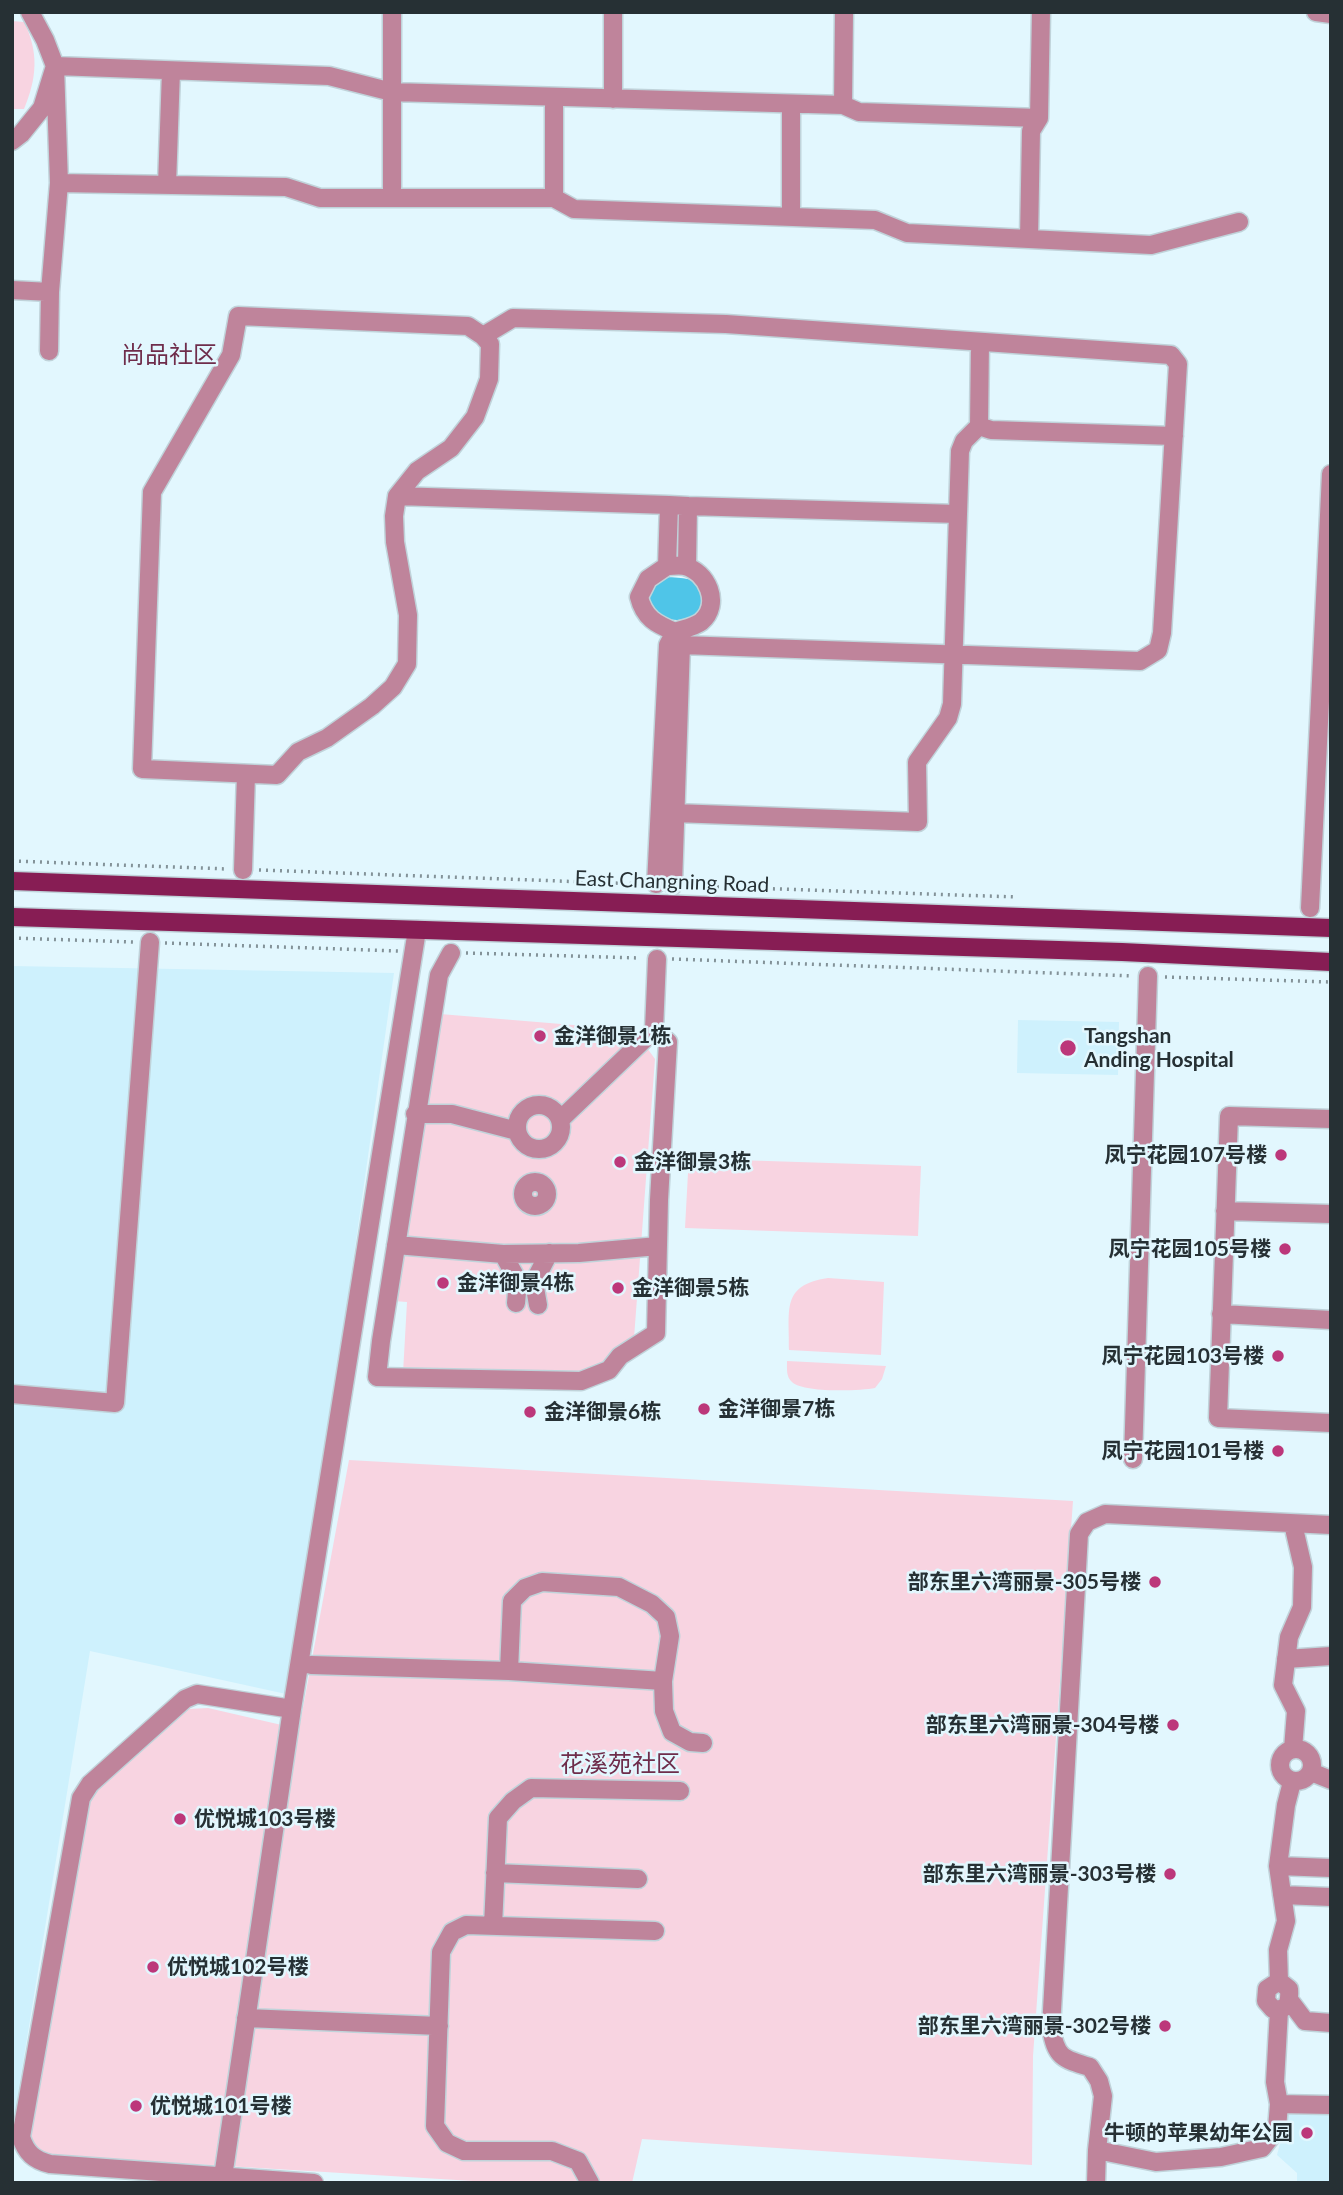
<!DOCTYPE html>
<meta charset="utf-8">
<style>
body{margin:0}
#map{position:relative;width:1343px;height:2195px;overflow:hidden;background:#e2f7fe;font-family:Lato,sans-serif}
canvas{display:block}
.frame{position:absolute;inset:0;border:14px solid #263034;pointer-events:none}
</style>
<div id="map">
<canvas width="1343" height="2195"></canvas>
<div class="frame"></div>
</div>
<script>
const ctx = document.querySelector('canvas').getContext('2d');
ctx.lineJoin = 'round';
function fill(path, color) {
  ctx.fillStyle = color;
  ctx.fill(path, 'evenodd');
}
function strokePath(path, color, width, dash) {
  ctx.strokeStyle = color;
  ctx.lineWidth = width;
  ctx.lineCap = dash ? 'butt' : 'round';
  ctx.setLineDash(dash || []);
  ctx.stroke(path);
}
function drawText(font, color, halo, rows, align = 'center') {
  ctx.font = font + ' Lato,"Noto Sans SC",sans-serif';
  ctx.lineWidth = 5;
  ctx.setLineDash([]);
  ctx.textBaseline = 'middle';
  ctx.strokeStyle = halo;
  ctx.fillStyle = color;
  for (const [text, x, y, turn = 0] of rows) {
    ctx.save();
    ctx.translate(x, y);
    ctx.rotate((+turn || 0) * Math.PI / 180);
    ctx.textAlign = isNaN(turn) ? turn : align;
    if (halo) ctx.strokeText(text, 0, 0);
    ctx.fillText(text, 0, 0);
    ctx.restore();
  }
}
const built = new Path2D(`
 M12,966l382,7 -69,486 -39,235 -196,-43 -78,480z
 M1018,1020l101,2 -1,53 -101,-2z
 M1289,2110l42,1v72h-34v-10l-20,-18z`);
const green = new Path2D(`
 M12,21l12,1c15,30 13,56 0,87h-12z
 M440,1014l194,16 21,29 -21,279 -23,13 -12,15 -17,9 -179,-2 4,-71 -14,-1z
 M706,1159l215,7 -3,70 -233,-8 3,-55 9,-12z
 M828,1278l56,4 -3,73 -92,-5c1,-39 -9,-65 39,-72z
 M787,1361l99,5 -4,13 -7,9c-16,3 -71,5 -83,-6 -6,-5 -5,-13 -5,-21z
 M349,1460l724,41 -40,555 -1,109 -390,-26 -10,44h-126l-461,-28 -10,-5 -5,-20 58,-325 7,-13 93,-83 20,-1 91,21z`);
const water = new Path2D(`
 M666,577c16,1 31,0 40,15l-4,22c-20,8 -32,8 -51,-1l-5,-23 6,-8z`);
const path = new Path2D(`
 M12,861l215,8
 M259,870l381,14
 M689,886l328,11
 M12,938l121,4
 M165,943l233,8
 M466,953l174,5
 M672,959l461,17
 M1165,977l166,5`);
const minor = new Path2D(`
 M392,12v186
 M613,12v87
 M1316,12l15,2
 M554,97v101
 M843,105l16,7 180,6
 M12,141l9,-7 21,-26 13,-42 -10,-26 -15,-28
 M59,183l227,4 34,11h234l20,11 301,11 32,13 244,12 88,-23
 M167,185l4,-114
 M791,217v-113
 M1029,239l2,-108 8,-13 2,-106
 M12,290l38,2
 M238,316l230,10 15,10 7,8 -1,35 -14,38 -24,31 -34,23 -20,25 -3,20 1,26 13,73 -1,49 -14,23 -21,19 -45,32 -29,14 -21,23 -135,-6 10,-277 79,-137z
 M483,336l30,-18 213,6 445,31 7,9 -16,269 -4,17 -18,11 -459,-16 -8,240
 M49,351l1,-59 9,-109 -4,-117 274,10 63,16 451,13 1,-93
 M979,426l12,4 183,6
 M397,496l272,9
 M688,506l270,8
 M667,566c6,0 12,-1 17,0 23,5 38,38 17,56 -7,5 -18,7 -26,10 -19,-8 -31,-14 -36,-35l9,-18z
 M667,566l2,-61 19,1 -1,60
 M675,813l243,9 -1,-60 31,-44 4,-14 8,-253 4,-10 15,-15 1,-84
 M243,870l3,-96
 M656,884l12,-239 7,-13 6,13
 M1310,908l21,-434
 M451,953l-12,22 -58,366 -4,36 204,4 28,-11 11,-14 36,-23 3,-133 9,-158 -14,-12 3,-71
 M517 1127a22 22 0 1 1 44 0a22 22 0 1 1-44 0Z
 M415,1114h37l65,17
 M561,1119l93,-89
 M1331,1119l-102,-3 -11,302 113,5
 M523 1194a12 12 0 1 1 24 0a12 12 0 1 1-24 0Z
 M1225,1211l106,3
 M396,1245l107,9 76,-1 79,-7
 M503,1254l15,27 -2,22
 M538,1305l-4,-23 15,-29
 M1221,1314l110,6
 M12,1394l103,9 35,-461
 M1133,1459l15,-483
 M1286,1659l45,-3
 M311,1665l198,6 154,10
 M509,1671l3,-70 13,-13 17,-6 77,5 33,17 14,13 4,19 -7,45 1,30 8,21 18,10 13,1
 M292,1709l-95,-15 -12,5 -95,85 -9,14 -60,339c5,16 13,23 29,27l264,19
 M1280 1765a16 16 0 1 1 32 0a16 16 0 1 1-32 0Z
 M1293,1749l3,-38 -13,-26 6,-48 13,-30 1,-40 -10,-43
 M1311,1772l20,8
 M1278,1866l53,2
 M495,1873l143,6
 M1282,1895l49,2
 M493,1926l5,-108 15,-17 18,-13 149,3
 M1279,1981l-1,-31 8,-29 -8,-55 8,-61 6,-23
 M1279,1981l10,8c1,13 -1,22 -16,20l-7,-8 1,-12z
 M1290,2001l15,20 26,2
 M246,2018l193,8
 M1279,2104l52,1
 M1097,2150l59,12 65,-5 41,-9 15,-19 2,-25 -4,-22 4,-72
 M223,2177l69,-468 125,-779
 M590,2183l-12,-22 -26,-10h-88l-17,-8 -12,-17 6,-174 11,-20 14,-7 189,6
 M1096,2183l1,-33 6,-54 -4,-15 -9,-14c-28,-8 -34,-10 -39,-39l28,-494 8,-12 18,-8 226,11`);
const major = new Path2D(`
 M12,881l1319,47
 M12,917l1110,35 209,10`);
const markers = [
 [540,1036,7,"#bc377a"],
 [1068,1048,9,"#bc377a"],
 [1281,1155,7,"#bc377a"],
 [620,1162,7,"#bc377a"],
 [1285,1249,7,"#bc377a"],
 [443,1283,7,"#bc377a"],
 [618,1288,7,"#bc377a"],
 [1278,1356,7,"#bc377a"],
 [704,1409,7,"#bc377a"],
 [530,1412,7,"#bc377a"],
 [1278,1451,7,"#bc377a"],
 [1155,1582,7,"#bc377a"],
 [1173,1725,7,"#bc377a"],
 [180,1819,7,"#bc377a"],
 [1170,1874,7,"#bc377a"],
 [153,1967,7,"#bc377a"],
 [1165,2026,7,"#bc377a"],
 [136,2106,7,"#bc377a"],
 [1307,2133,7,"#bc377a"]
];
const streetNames = [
 ["East Changning Road",672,882,2]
];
const poiNames = [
 ["金洋御景1栋",554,1036],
 ["Tangshan",1084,1036],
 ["Anding Hospital",1084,1060],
 ["凤宁花园107号楼",1267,1155,"right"],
 ["金洋御景3栋",634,1162],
 ["凤宁花园105号楼",1271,1249,"right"],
 ["金洋御景4栋",457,1283],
 ["金洋御景5栋",632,1288],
 ["凤宁花园103号楼",1264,1356,"right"],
 ["金洋御景7栋",718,1409],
 ["金洋御景6栋",544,1412],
 ["凤宁花园101号楼",1264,1451,"right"],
 ["部东里六湾丽景-305号楼",1141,1582,"right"],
 ["部东里六湾丽景-304号楼",1159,1725,"right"],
 ["优悦城103号楼",194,1819],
 ["部东里六湾丽景-303号楼",1156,1874,"right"],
 ["优悦城102号楼",167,1967],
 ["部东里六湾丽景-302号楼",1151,2026,"right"],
 ["优悦城101号楼",150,2106],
 ["牛顿的苹果幼年公园",1293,2133,"right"]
];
const quarterNames = [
 ["尚品社区",169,355],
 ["花溪苑社区",620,1764]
];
fill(built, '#cef1fd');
fill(green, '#f8d4e1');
fill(water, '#4fc5e8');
strokePath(minor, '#c0d3da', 21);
strokePath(major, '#c0d3da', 21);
strokePath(path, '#839298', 3.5, [2, 5]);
strokePath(minor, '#bf849b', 18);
strokePath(major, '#871d54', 18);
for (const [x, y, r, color] of markers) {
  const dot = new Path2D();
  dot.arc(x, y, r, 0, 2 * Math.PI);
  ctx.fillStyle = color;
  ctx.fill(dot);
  strokePath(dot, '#e2f7fe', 2.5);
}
drawText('21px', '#263034', '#e2f7fe', streetNames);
drawText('bold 21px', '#263034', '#e2f7fe', poiNames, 'left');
drawText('24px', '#6f2d4b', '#e2f7fe', quarterNames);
</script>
